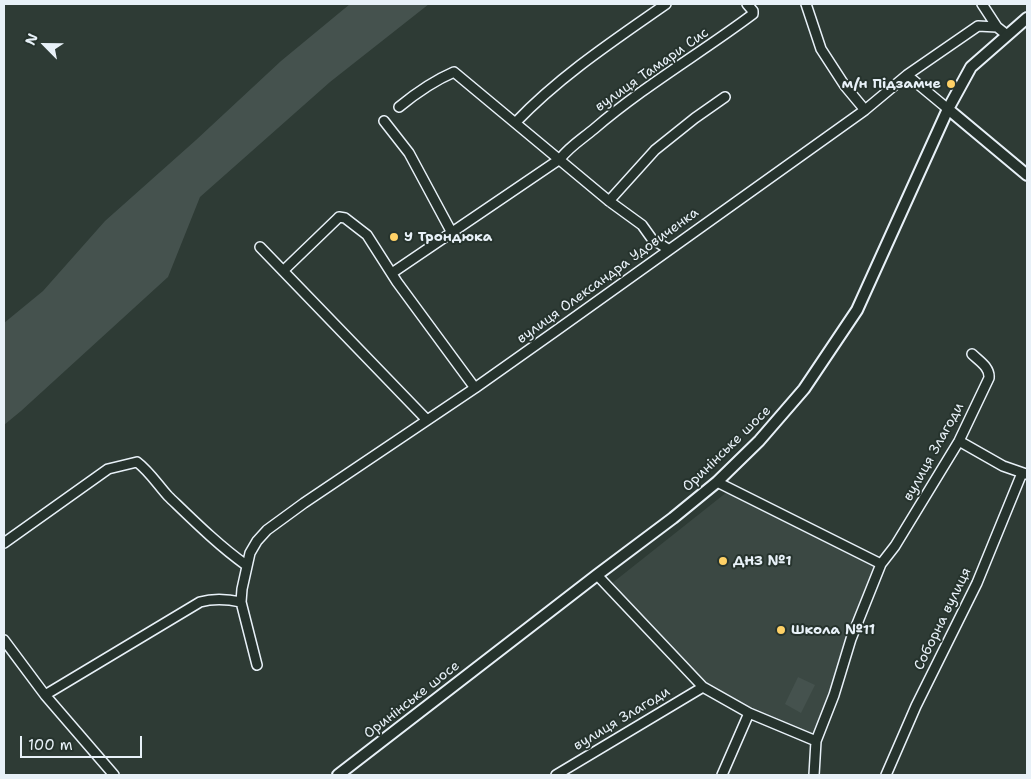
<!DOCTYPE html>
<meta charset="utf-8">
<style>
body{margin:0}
#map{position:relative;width:1031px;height:779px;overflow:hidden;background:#2e3b35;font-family:"Shantell Sans",sans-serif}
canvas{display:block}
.frame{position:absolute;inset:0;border:5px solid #e8f1f8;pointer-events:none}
.north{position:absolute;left:20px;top:20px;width:50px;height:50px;-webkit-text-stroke:4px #26332d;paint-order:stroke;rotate:293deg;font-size:14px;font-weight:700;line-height:20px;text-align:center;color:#e8f1f8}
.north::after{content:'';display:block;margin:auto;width:18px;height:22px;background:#e8f1f8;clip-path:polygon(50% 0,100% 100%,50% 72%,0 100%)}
.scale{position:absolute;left:20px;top:736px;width:122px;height:22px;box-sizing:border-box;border:2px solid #e8f1f8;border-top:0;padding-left:6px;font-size:15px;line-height:18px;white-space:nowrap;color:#e8f1f8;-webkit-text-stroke:4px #26332d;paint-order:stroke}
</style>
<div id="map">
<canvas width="1031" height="779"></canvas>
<div class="frame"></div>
<div class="north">N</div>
<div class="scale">100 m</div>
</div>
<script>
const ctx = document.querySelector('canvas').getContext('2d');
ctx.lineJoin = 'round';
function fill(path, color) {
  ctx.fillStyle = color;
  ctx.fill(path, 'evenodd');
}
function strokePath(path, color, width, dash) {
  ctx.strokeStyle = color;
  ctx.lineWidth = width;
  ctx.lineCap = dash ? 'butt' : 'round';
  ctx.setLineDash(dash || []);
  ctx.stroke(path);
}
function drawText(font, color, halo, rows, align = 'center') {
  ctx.font = font + ' "Shantell Sans",sans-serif';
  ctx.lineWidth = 4;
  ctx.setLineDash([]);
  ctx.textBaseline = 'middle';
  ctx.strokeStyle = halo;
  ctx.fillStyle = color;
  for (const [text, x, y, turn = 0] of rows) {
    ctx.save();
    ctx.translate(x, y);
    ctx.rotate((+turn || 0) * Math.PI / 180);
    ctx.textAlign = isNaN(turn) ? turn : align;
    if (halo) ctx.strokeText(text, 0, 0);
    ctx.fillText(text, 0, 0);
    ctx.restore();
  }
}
const built = new Path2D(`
 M727,492l151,76 -31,69 -17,57 -16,41 -63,-26 -46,-25 -94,-100z`);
const green = new Path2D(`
 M350,4h79l-99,78 -130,115 -32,80 -147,134 -17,14v-102l39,-32 62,-70 91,-81 85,-79z
 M798,677l17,8 -14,28 -16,-9z`);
const minor = new Path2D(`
 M806,4l15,45 24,37 20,24
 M982,4l15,23
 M907,75l41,34
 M399,107c17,-14 34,-26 55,-35l155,129 33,24 10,14 16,10
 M384,121l25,32 43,80
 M516,122c44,-46 97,-81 150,-118
 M609,201l46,-51 40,-32 30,-21
 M260,247l167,173
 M283,271l54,-52 2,-2 6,1 22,17 30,47 78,106
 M392,273l168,-114c9,-12 22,-20 34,-30 50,-43 107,-76 159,-115v-3l-6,-7
 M959,441l44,25 23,8
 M717,482l164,82
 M4,543l104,-74 29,-7c12,9 21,23 31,34 25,24 50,49 78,69
 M597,575l106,112 46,26 67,28
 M4,640l41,55 69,80
 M257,665l-16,-63 1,-13 8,-36 7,-12 10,-11 37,-27 171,-115 82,-58 308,-220 42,-35 71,-49 19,1 10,8
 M45,695l155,-93c14,-4 27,-3 41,0
 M556,775l147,-88
 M722,775l27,-62
 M814,775l2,-34 18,-46 17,-56 30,-75 14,-18 64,-105 30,-63c1,-11 -10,-17 -17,-24
 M886,775l30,-69 61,-123 45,-110`);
const major = new Path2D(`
 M948,109l79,66
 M338,775l259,-200 76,-57 44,-36 42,-41 45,-52 53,-79 91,-201 23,-42 56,-49`);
const markers = [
 [951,84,5,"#ffd166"],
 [394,237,5,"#ffd166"],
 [723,561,5,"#ffd166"],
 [781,630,5,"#ffd166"]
];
const streetNames = [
 ["вулиця Тамари Сис",652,70,-35],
 ["вулиця Олександра Удовиченка",608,276,-36],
 ["Оринінське шосе",727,449,-44],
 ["вулиця Злагоди",934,452,-61],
 ["Соборна вулиця",943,619,-64],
 ["Оринінське шосе",412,700,-38],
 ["вулиця Злагоди",622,719,-31]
];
const poiNames = [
 ["м/н Підзамче",941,84,"right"],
 ["У Трондюка",404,237],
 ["ДНЗ №1",733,561],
 ["Школа №11",791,630]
];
fill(built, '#3b4843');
fill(green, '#45524e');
strokePath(minor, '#e8f1f8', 12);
strokePath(major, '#e8f1f8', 14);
strokePath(minor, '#26332d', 9);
strokePath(major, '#26332d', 10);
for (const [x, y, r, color] of markers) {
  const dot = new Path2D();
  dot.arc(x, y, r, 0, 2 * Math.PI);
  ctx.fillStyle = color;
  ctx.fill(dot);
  strokePath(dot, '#26332d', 2);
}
drawText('14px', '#e8f1f8', '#26332d', streetNames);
drawText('bold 14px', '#e8f1f8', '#26332d', poiNames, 'left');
</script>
